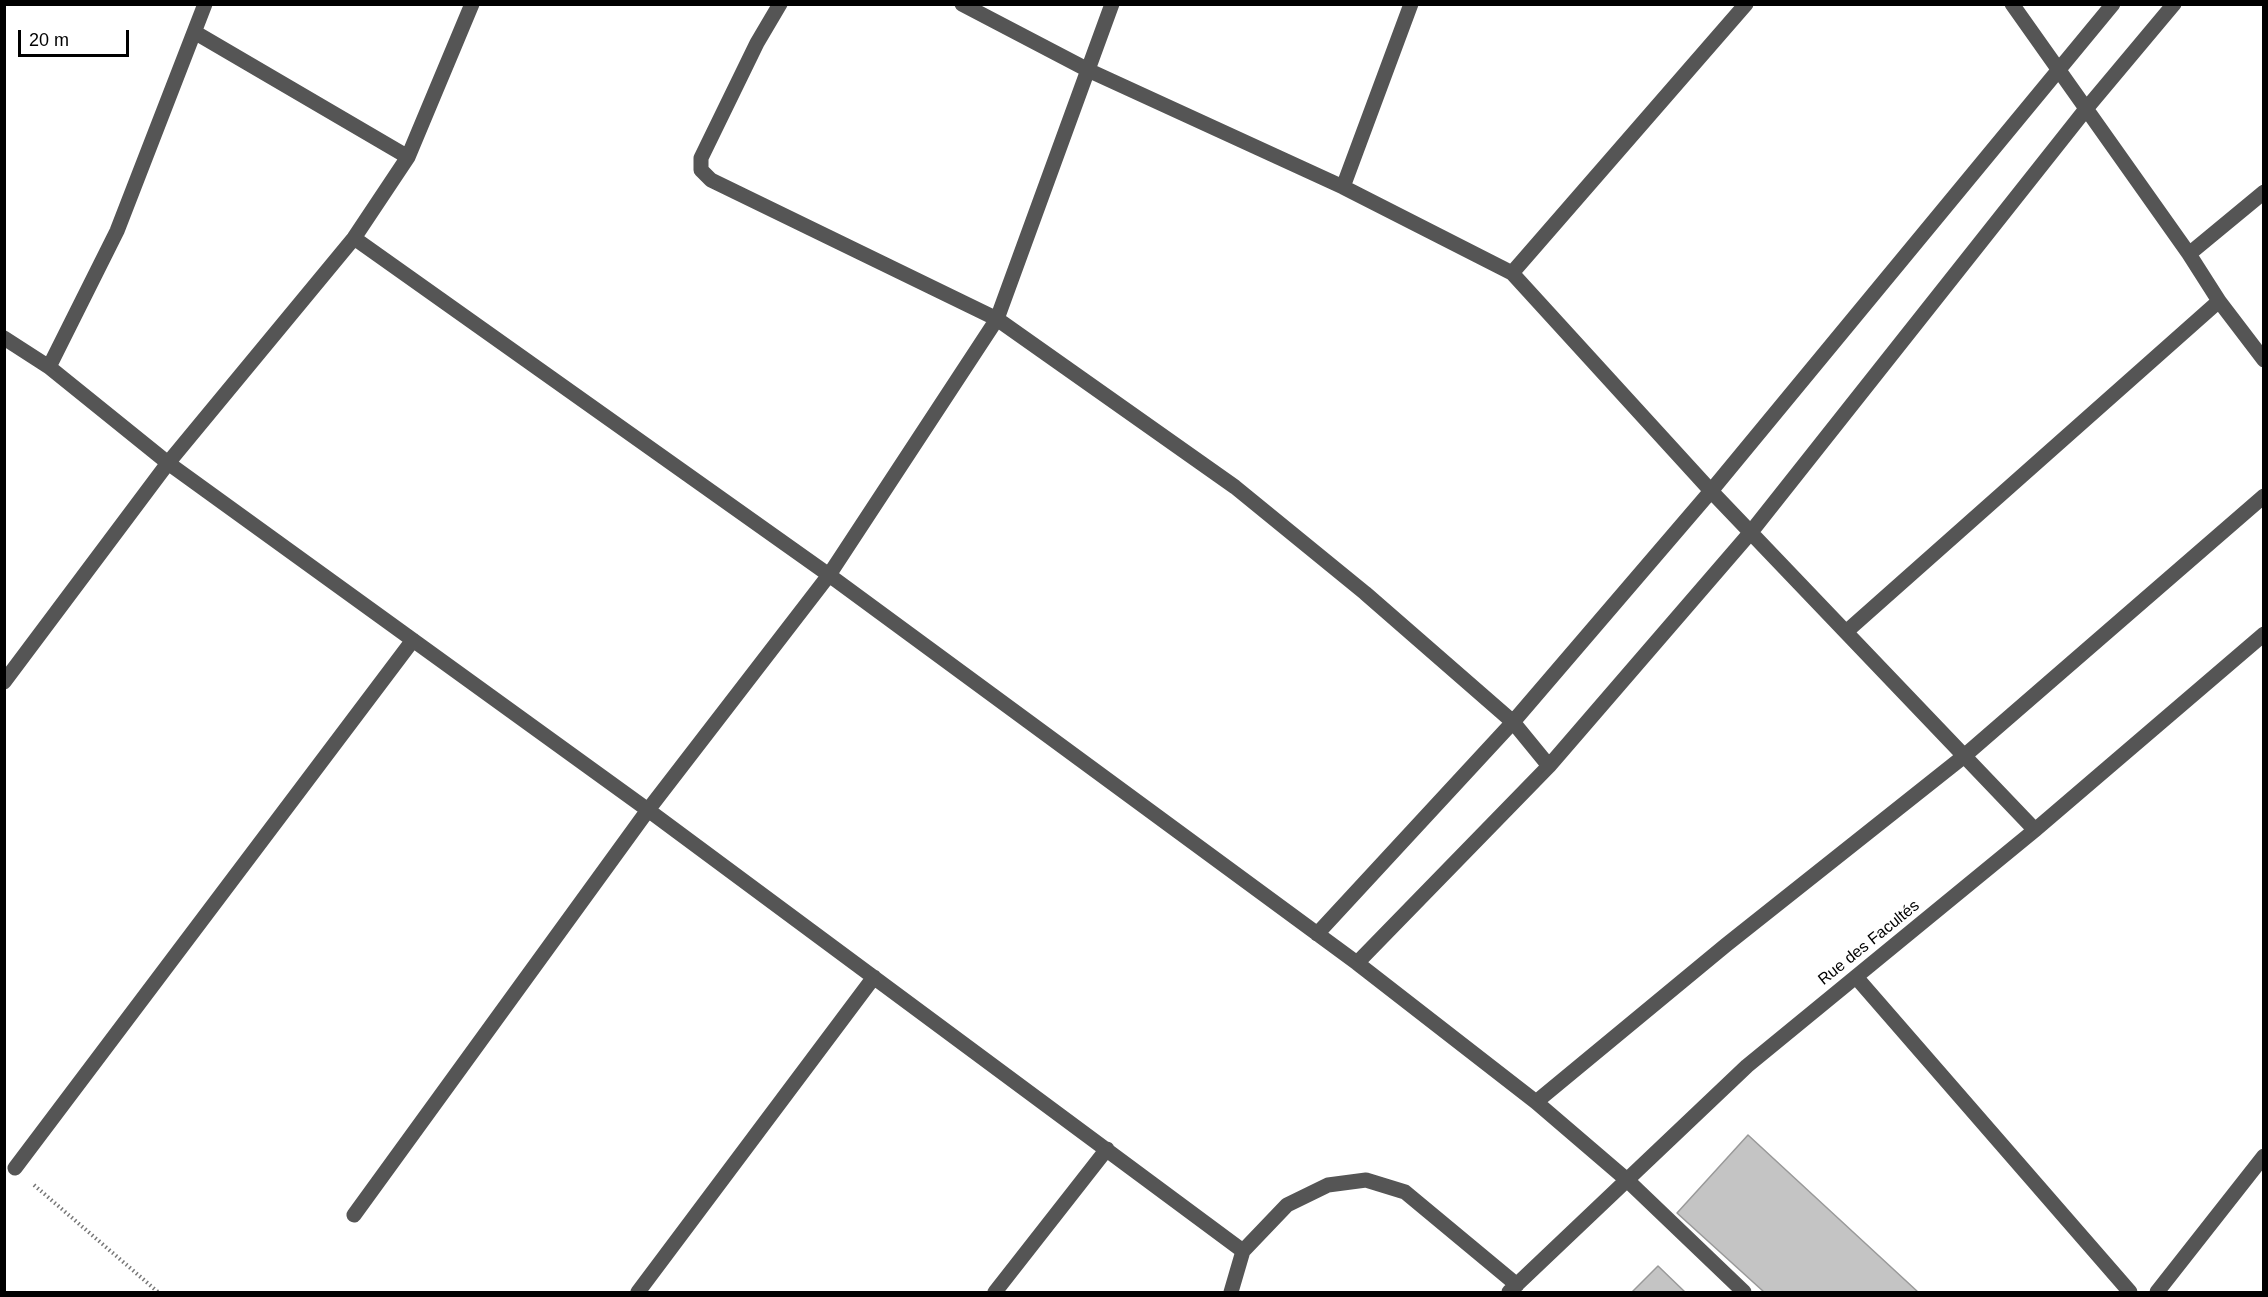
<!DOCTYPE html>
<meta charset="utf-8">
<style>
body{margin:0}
#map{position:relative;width:2268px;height:1297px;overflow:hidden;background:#fff;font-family:Arial,sans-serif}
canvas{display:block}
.frame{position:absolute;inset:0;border:6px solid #000;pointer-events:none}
.scale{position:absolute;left:18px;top:30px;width:111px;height:27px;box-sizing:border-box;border:3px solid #000;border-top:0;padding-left:8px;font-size:18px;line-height:21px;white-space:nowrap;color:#000;-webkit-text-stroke:4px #fff;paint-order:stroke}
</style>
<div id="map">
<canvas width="2268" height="1297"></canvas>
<div class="frame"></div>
<div class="scale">20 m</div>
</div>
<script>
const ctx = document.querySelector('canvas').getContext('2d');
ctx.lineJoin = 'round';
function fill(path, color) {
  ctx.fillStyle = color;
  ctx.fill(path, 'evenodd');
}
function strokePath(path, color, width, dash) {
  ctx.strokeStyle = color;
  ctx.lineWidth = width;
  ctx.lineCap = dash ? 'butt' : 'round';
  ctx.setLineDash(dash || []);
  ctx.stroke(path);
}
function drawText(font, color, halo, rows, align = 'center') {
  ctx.font = font + ' Arial,sans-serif';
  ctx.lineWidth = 4.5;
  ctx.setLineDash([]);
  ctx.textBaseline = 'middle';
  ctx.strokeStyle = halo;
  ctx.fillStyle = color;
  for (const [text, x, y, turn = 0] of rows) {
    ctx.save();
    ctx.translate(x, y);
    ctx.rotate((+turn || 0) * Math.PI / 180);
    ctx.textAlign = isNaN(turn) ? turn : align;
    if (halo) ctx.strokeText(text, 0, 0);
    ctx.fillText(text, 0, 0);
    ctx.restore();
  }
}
const building = new Path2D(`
 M1748,1135l170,157h-154l-87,-79z
 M1658,1266l27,26h-53z`);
const path = new Path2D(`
 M34,1185l124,107`);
const minor = new Path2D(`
 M780,4l-23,39 -56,115v12l10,10 286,139 238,168 130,106 148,129 36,44
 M962,4l128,67 253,116 169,86 199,218 324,339
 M2012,4l177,250 30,47 45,59
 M196,33l212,124
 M1343,187l68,-183
 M354,238l475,337 528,388 179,139 91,78 117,112
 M2189,254l75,-62
 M1512,273l234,-269
 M4,338l45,29 119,96 480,347 595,441
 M49,367l68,-136 88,-227
 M1847,631l372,-330
 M4,682l164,-219 186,-225 54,-81 64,-153
 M1317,934l196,-212 198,-231 402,-487
 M1357,963l192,-197 202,-234 335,-423 88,-105
 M1856,977l274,315
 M1536,1102l190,-157 237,-188 301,-261
 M15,1168l398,-528
 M354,1215l294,-405 181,-235 168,-256 115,-315
 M638,1292l236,-315
 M995,1292l112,-143
 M1231,1292l12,-41 44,-46 41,-20 38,-5 39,12 112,93
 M1509,1292l238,-226 288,-236 229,-196
 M2157,1292l107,-136`);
const streetNames = [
 ["Rue des Facultés",1869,943,-39]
];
fill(building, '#c4c4c4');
strokePath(building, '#999', 1.5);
strokePath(path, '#777', 4, [1.5, 3]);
strokePath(minor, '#555', 15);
drawText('16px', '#000', '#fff', streetNames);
</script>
